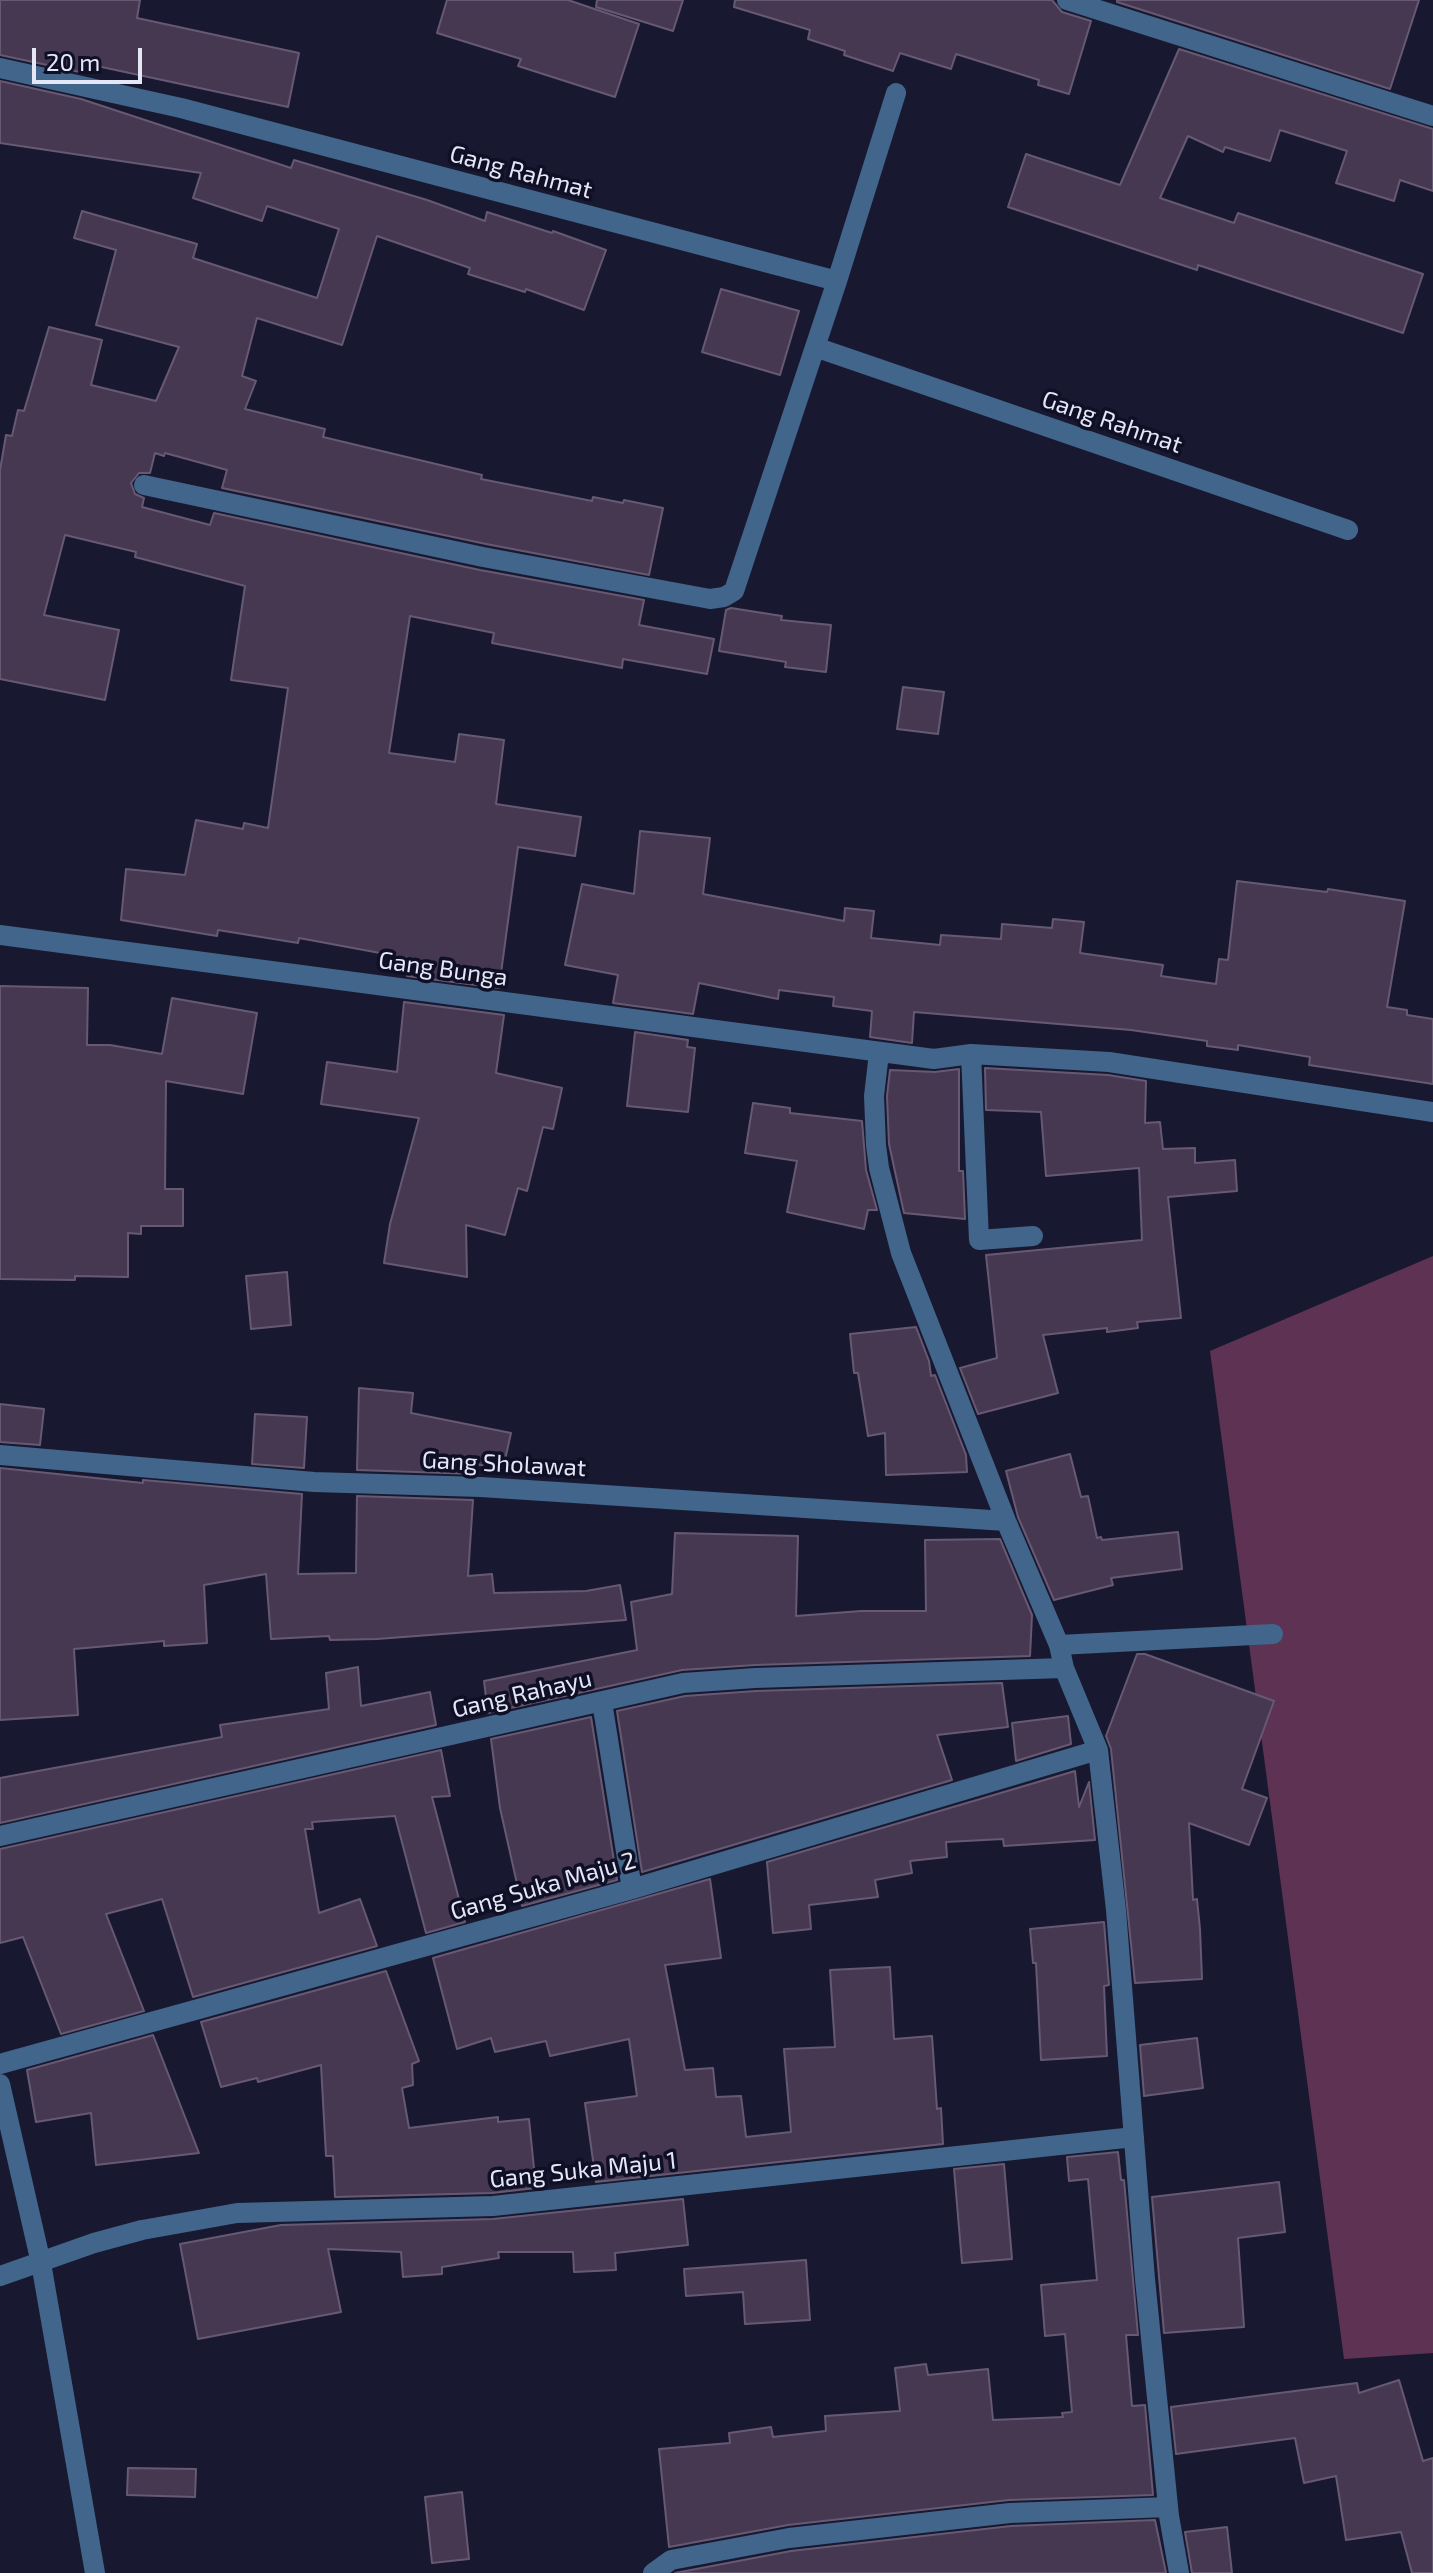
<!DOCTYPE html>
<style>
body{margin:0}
#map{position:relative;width:1433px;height:2573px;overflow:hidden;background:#181930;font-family:"Exo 2",sans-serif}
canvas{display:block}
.scale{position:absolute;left:32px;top:48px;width:110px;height:36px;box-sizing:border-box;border:4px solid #e5e7f7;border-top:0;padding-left:10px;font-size:24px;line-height:28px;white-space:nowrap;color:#e5e7f7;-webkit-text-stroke:6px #0f1026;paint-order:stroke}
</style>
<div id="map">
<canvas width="1433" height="2573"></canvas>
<div class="scale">20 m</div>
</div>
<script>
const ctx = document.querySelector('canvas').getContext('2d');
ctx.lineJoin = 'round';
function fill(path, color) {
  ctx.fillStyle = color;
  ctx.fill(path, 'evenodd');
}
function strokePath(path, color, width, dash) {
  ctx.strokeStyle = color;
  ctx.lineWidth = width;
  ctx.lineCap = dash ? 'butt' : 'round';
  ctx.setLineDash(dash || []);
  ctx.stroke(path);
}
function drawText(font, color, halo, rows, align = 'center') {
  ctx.font = font + ' "Exo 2",sans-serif';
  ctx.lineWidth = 7;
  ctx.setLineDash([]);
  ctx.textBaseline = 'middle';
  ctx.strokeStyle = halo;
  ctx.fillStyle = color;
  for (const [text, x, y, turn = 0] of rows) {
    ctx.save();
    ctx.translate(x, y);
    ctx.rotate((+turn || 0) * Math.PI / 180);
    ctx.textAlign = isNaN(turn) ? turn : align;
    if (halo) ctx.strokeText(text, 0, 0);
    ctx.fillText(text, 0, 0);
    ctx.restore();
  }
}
const green = new Path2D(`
 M1433,1256v1097l-89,6 -134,-1008z`);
const building = new Path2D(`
 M0,0h140l-3,18 162,35 -11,54 -205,-44 -3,9 -80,-17z
 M447,0h121l71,24 -24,73 -97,-31 3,-7 -84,-26z
 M597,0h86l-10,31 -77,-24z
 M735,0h317l10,12 29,9 -22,73 -31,-9 1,-5 -83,-26 -5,15 -51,-16 -7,18 -49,-16 1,-4 -37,-12 2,-9 -76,-23z
 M1117,0h302l-29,89 -273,-87z
 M1179,49l254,80v62l-33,-11 -6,21 -58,-18 11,-32 -67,-21 -10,31 -45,-14 -2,5 -35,-16 -28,62 74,25 4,-10 185,61 -20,59 -205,-68 -1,5 -189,-63 18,-53 94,31z
 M0,81l81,18 210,69 3,-8 133,40 58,21 2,-9 65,21 1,-2 53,19 -22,60 -58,-21 -1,3 -57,-18 2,-6 -93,-32 -35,109 -85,-27 -15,58 14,5 -11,28 80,20 -2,8 159,38 -1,4 111,22 1,-4 30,6 1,-3 39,8 -14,67 -163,-31 -264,-56 5,-18 -62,-17 -1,3 -9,-3 -5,20h-11l-8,10 4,11 9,4 -2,9 68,18 4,-12 266,57 164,30 -5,25 75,14 -7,35 -84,-15 -1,9 -130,-25 2,-10 -84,-17 -21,137 66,9 4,-28 45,6 -8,64 85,13 -6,39 -57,-9 -19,141 -92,-12 1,-18 -28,-5 -81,-15 -1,5 -80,-13 -1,6 -96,-16 5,-51 59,6 11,-55 47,9 1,-6 24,5 20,-140 -57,-8 14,-94 -110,-29 1,-5 -71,-17 -21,80 75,15 -14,70 -105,-21v-209l6,-35 6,1 6,-26 6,1 25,-84 53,13 -11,45 65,16 23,-54 -83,-22 20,-75 -42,-12 8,-27 115,33 -4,14 124,40 22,-69 -72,-23 -5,15 -69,-23 8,-25 -201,-30z
 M721,289l78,22 -19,64 -78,-23z
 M731,608l51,8 -1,4 50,5 -5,47 -41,-5 1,-5 -67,-11 7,-41z
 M903,687l41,5 -6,42 -41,-5z
 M640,831l70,7 -7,56 141,27 1,-13 29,3 -3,27 69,7 1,-10 60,4 1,-15 50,4 1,-9 31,3 -4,31 83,12 -2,11 55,8 3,-25 9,1 9,-79 90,11 1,-3 77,12 -18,106 20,3v5l26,4v65l-124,-19 1,-8 -72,-12v5l-31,-4v-5l-76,-11 -217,-18 -2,31 -42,-6 2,-26 -39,-5 1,-9 -55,-7 -1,9 -79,-16 -6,31 -80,-11 5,-28 -53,-10 17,-81 52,10z
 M0,986l88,2 -1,57h23l52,9 10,-56 85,15 -14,81 -77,-13 -1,108h18v37h-42v8l-13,-1v44l-53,-1v4l-75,-1z
 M404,1002l100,13 -8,58 66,15 -9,41 -10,-2 -16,64 -9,-3 -13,47 -39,-10 1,52 -83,-14 6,-39 29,-106 -98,-14 6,-42 70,10z
 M635,1032l53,8 -1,7 8,1 -7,64 -61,-6z
 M985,1068l123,7 38,6 -1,42 15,-1 3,27 32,-1v15l40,-3 2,31 -69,6 13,121 -44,4 1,6 -31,4v-4l-64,7 15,58 -80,21 -18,-46 37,-10 -11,-103 156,-15 -3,-72 -93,8 -5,-64 -55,-2z
 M959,1069v102h4l2,48 -61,-6 -15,-69 -2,-48 3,-26 45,2z
 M753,1103l37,5v5l72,8 4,49 11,40h-9l-4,19 -77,-17 10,-51 -52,-8z
 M287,1272l4,53 -40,4 -5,-53z
 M916,1327l13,34 2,15 4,-1 31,80 1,17 -81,3 -1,-42 -17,3 -10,-63h-4l-4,-39z
 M359,1388l54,5 -2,20 100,20 -8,36 -28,-5v10l-118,-4z
 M0,1404l44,5 -4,36 -40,-3z
 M255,1414l52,3 -3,51 -52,-4z
 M1070,1454l11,43 7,-1 9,42 4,-1 1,3 76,-8 4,37 -71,9 2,7 -59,15 -36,-83 -12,-46z
 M0,1468l143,15v-3l159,14 -4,80 58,-1 1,-77 116,4 -5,76 24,-2 2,19 92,-2 34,-6 6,35 -249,19 -47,1 -1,-4 -58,3 -5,-65 -62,11 3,58 -43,3v-5l-90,8 4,66 -78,5z
 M675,1533l123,3 -2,80 65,-5h65l-1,-71 75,-1 32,76 -2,41 -275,9 -73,5 -194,43 -4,-32 153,-31 -6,-48 41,-8z
 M1137,1654h8l129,47 -32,88 25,9 -18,47 -60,-22 4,77 4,-1 3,30 2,50 -67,4 -24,-234 -5,-13z
 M358,1667l3,39 69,-14 6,33 -436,98v-45l222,-41 -2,-12 109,-16 -3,-36z
 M1002,1683l6,44 -71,8 15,45 -310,92 -25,-161 68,-15 71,-5z
 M1068,1716l3,28 -55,17 -4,-38z
 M591,1717l26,163 -95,26 -22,-98 -9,-69z
 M441,1750l9,46 -18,1 33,125 -39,11 -31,-117 -83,6 1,7h-8l14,84 41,-14 17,47 -184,51 -31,-98 -56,15 38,97 -83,23 -38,-97 -23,6v-94z
 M1075,1771l4,36 10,-25 6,58 -91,6 -1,-7 -57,3 1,15 -37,4 2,12 -37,7 3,17 -69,8 2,24 -38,4 -6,-71z
 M710,1879l11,79 -56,7 20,105 28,-2 3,29 25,-1 5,41 45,-5 -7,-83 51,-2 -5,-77 60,-3 4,72 38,-3 5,73 4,-1 2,36 -347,38 -11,-79 52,-7 -8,-57 -79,17 -4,-15 -51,11 -4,-14 -34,11 -24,-91z
 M1104,1922l5,63 -5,1 3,70 -66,4 -5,-97h-3l-3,-34z
 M386,1971l33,90 -7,3 1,21 -11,3 7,40 89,-11v5l31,-3 7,69 -44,5 -157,4 -2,-41h-7l-5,-91 -63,17 -1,-4 -36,9 -20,-65z
 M153,2035l46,118 -103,12 -5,-52 -55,9 -9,-52z
 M1197,2038l6,50 -59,8 -4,-51z
 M1118,2152l3,28h3l14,155h-12l6,71 13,-1 8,90 -144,5 -221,25 -119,22 -10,-98 71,-6 -1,-10 42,-6 2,10 53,-6 -1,-15 75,-5 -5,-43 31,-4 2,11 60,-6 5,51 70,-3 -1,-4 10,-1 -7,-78 -20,2 -4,-51 56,-5 -9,-101 -19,2 -2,-24z
 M1004,2164l8,95 -50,4 -8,-94z
 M1279,2182l6,50 -47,6 6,89 -80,6 -12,-136z
 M683,2199l5,46 -73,8 1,17 -42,2 -1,-20h-75l1,6 -57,9v7l-39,3 -2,-25 -73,-3 13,63 -143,27 -18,-95 101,-19 212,-6z
 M806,2260l4,60 -65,4 -2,-32 -57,4 -2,-27z
 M1399,2380l24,81 10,-3v115h-21l-11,-41 -55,8 -10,-64 -32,7 -9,-45 -119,16 -5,-47 186,-24 2,10z
 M128,2468l68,1 -1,28 -68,-2z
 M462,2492l7,67 -37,4 -7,-66z
 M1155,2520l11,53h-491l116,-22 220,-25z
 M1227,2527l5,46h-40l-7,-41z`);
const street = new Path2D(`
 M1067,0l366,116
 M0,68l181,40 656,173 59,-188
 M815,347l533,183
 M144,485l339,72 227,42 14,-2 10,-6 103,-310
 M0,935l934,124 37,-5 138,8 324,50
 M879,1053l-5,43 2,49 3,23 22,85 105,268 53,124 5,23 34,82 18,160 29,369 24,237 10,57
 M971,1054l8,186 54,-4
 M0,1455l314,27 167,5 525,34
 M1059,1645l214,-11
 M602,1702l30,187
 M0,1836l683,-153 72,-5 309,-10
 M0,2064l632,-175 466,-139
 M0,2084l41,179 54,310
 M0,2276l94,-33 48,-13 95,-17 256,-7 641,-69
 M653,2573l18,-13 118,-22 221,-25 158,-6`);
const streetNames = [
 ["Gang Rahmat",521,172,15],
 ["Gang Rahmat",1112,422,19],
 ["Gang Bunga",443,969,8],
 ["Gang Sholawat",504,1464,3],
 ["Gang Rahayu",522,1694,-13],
 ["Gang Suka Maju 2",543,1886,-16],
 ["Gang Suka Maju 1",583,2170,-6]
];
fill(green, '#5e3252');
fill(building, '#453850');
strokePath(building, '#675974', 2);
strokePath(street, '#42658b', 20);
drawText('24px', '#e5e7f7', '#0f1026', streetNames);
</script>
